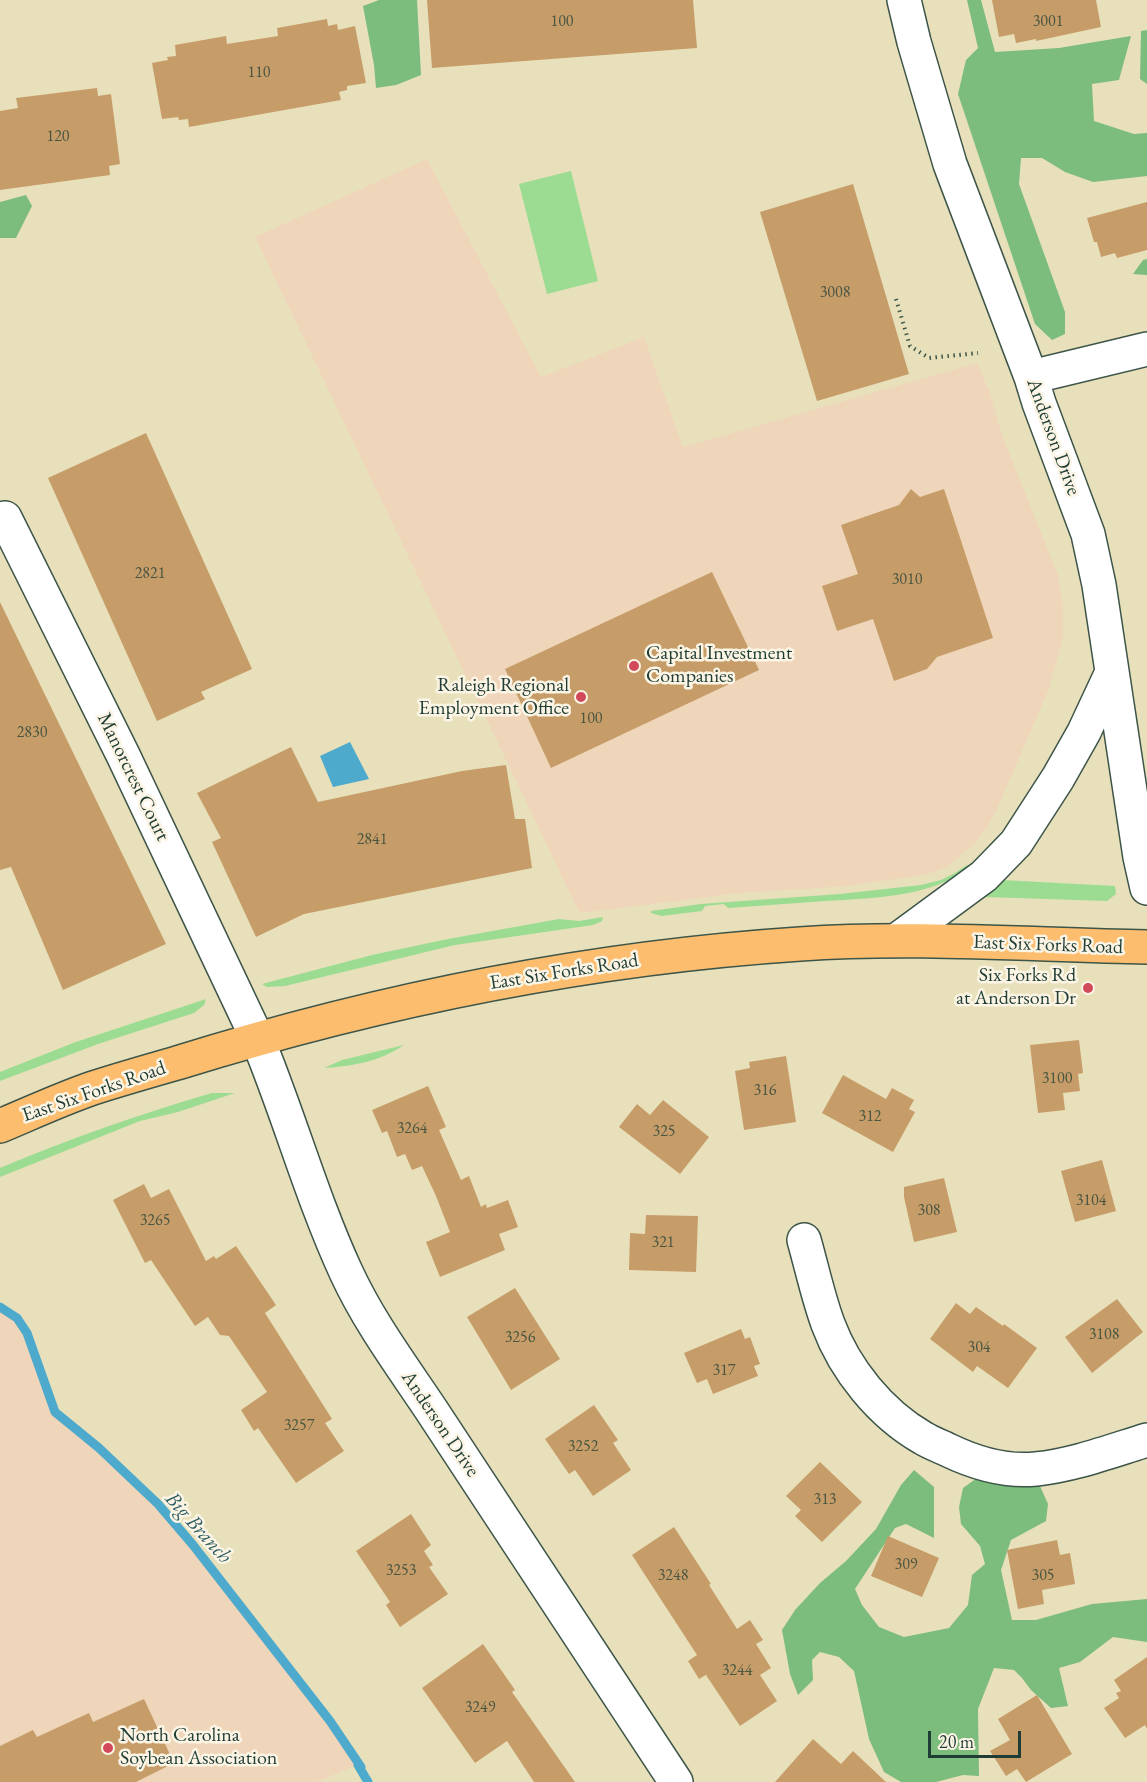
<!DOCTYPE html>
<html>
<head>
<meta charset="utf-8">
<style>
  body { margin:0 }
  #map { position:relative; width:1147px; height:1782px; overflow:hidden; background:#e8e0bb; font-family:"EB Garamond",serif }
  canvas { display:block }
  .scale { position:absolute; left:928px; top:1731px; width:93px; height:27px; box-sizing:border-box; border:3px solid #1f3d34; border-top:0; padding-left:8px; font-size:18px; line-height:21px; white-space:nowrap; color:#1f3d34; -webkit-text-stroke:4px #fcf5e5; paint-order:stroke }
</style>
</head>
<body>
<div id="map">
<canvas width="1147" height="1782"></canvas>
<div class="scale">20 m</div>
</div>
<script>
const context = document.querySelector('canvas').getContext('2d');
context.lineJoin = 'round';
function fill(path, color) {
  context.fillStyle = color;
  context.fill(path, 'evenodd');
}
function stroke(path, color, width, dash) {
  context.strokeStyle = color;
  context.lineWidth = width;
  context.lineCap = dash ? 'butt' : 'round';
  context.setLineDash(dash || []);
  context.stroke(path);
}
function label(font, color, halo, rows, align = 'center') {
  context.font = font + ' "EB Garamond",serif';
  context.lineWidth = 5;
  context.setLineDash([]);
  context.textBaseline = 'middle';
  context.strokeStyle = halo;
  context.fillStyle = color;
  for (const [text, x, y, turn = 0] of rows) {
    context.save();
    context.translate(x, y);
    context.rotate((+turn || 0) * Math.PI / 180);
    context.textAlign = isNaN(turn) ? turn : align;
    if (halo) context.strokeText(text, 0, 0);
    context.fillText(text, 0, 0);
    context.restore();
  }
}
fill(new Path2D(`
  M 427,159 L 541,377 L 644,337 L 683,447 L 977,363 L 990,393 L 1002,435 L 1058,575 L 1063,607 L 1063,639 L 1049,689 L 997,809 L 987,828 L 973,845 L 947,867 L 928,874 L 849,886 L 738,893 L 589,912 L 579,912 L 255,237 Z
  M 0,1307 L 17,1318 L 27,1333 L 55,1412 L 99,1448 L 158,1504 L 193,1545 L 330,1721 L 358,1765 L 316,1782 L 0,1782 Z`), '#efd6bb');
fill(new Path2D(`
  M 571,171 L 598,281 L 547,294 L 519,184 Z
  M 967,865 L 969,869 C 928,897 874,898 826,901 C 793,903 761,906 728,908 L 724,904 L 705,906 L 702,911 L 662,916 L 651,913 L 651,911 L 701,904 L 840,894 L 921,885 L 941,880 L 955,873 Z
  M 1002,880 L 1115,886 L 1116,894 L 1107,901 L 985,897 L 985,894 Z
  M 603,917 L 602,921 L 593,925 L 455,945 L 285,986 L 267,987 L 262,984 L 372,955 L 448,939 L 559,919 L 579,921 Z
  M 206,999 L 204,1005 L 194,1013 L 98,1044 L 0,1081 L 0,1072 L 73,1043 Z
  M 404,1045 C 379,1062 353,1066 324,1068 L 342,1060 Z
  M 212,1093 L 235,1093 L 178,1112 L 140,1121 L 0,1177 L 0,1168 C 69,1139 140,1114 212,1093 Z`), '#9bdc92');
fill(new Path2D(`
  M 379,0 L 417,0 L 421,75 L 396,85 L 376,88 L 374,65 L 363,6 Z
  M 967,0 L 981,0 L 995,52 L 1059,48 L 1131,36 L 1119,80 L 1092,84 L 1094,121 L 1134,134 L 1147,133 L 1147,176 L 1093,182 L 1065,172 L 1042,158 L 1021,158 L 1019,184 L 1065,312 L 1065,334 L 1052,340 L 1035,324 L 958,94 L 966,60 L 978,48 Z
  M 1147,30 L 1147,84 L 1140,79 L 1141,31 Z
  M 26,195 L 32,206 L 16,238 L 0,238 L 0,202 Z
  M 1147,259 L 1147,275 L 1133,274 L 1143,260 Z
  M 914,1470 L 934,1487 L 934,1538 L 906,1524 L 895,1528 L 855,1589 L 862,1605 L 879,1627 L 904,1637 L 949,1628 L 968,1605 L 972,1575 L 985,1564 L 980,1546 L 961,1524 L 959,1507 L 963,1488 L 977,1478 L 1040,1486 L 1048,1504 L 1046,1521 L 1011,1540 L 1001,1570 L 1012,1620 L 1036,1620 L 1092,1604 L 1147,1599 L 1147,1642 L 1113,1637 L 1080,1662 L 1059,1668 L 1068,1706 L 1051,1708 L 1031,1690 L 1022,1678 L 1014,1670 L 994,1668 L 978,1709 L 979,1776 L 963,1775 L 936,1782 L 901,1782 L 884,1772 L 869,1739 L 854,1671 L 839,1657 L 820,1652 L 812,1660 L 813,1680 L 798,1695 L 790,1674 L 782,1630 L 795,1610 L 820,1583 L 846,1561 L 876,1529 L 901,1485 Z`), '#7cbc7c');
fill(new Path2D(`
  M 350,742 L 369,779 L 333,787 L 320,756 Z`), '#4eaacc');
stroke(new Path2D(`
  M 0,1307 L 17,1318 L 27,1333 L 55,1412 L 99,1448 L 158,1504 L 193,1545 L 330,1721 L 361,1767 L 358,1765 L 368,1782`), '#4eaacc', 9);
fill(new Path2D(`
  M 427,0 L 693,0 L 697,48 L 432,68 Z
  M 992,0 L 1096,0 L 1101,27 L 1036,41 L 1036,39 L 1016,43 L 1014,34 L 999,37 Z
  M 327,19 L 328,26 L 337,24 L 338,30 L 355,26 L 366,83 L 347,86 L 347,90 L 339,92 L 341,100 L 189,127 L 188,119 L 179,120 L 178,117 L 162,119 L 152,63 L 168,60 L 167,57 L 176,56 L 175,45 L 226,36 L 227,44 L 278,36 L 277,28 Z
  M 97,88 L 98,96 L 111,94 L 120,164 L 109,166 L 110,175 L 0,190 L 0,111 L 18,108 L 16,98 Z
  M 853,184 L 909,374 L 817,401 L 760,212 Z
  M 1147,202 L 1147,250 L 1117,258 L 1115,253 L 1101,257 L 1097,242 L 1094,242 L 1087,218 Z
  M 146,433 L 252,669 L 201,692 L 205,699 L 157,721 L 48,478 Z
  M 911,489 L 920,497 L 944,489 L 993,638 L 937,657 L 927,669 L 894,681 L 873,619 L 837,631 L 822,586 L 858,574 L 841,525 L 899,505 Z
  M 712,572 L 759,670 L 551,768 L 505,669 Z
  M 0,602 L 166,944 L 63,990 L 11,867 L 0,870 Z
  M 291,747 L 318,802 L 462,771 L 506,765 L 515,819 L 525,819 L 532,868 L 304,914 L 256,937 L 212,842 L 221,838 L 197,793 Z
  M 1079,1040 L 1083,1073 L 1078,1074 L 1080,1091 L 1063,1093 L 1065,1110 L 1038,1113 L 1030,1045 Z
  M 786,1056 L 796,1122 L 744,1130 L 735,1071 L 750,1068 L 749,1062 Z
  M 843,1075 L 886,1099 L 892,1088 L 914,1100 L 909,1109 L 915,1112 L 893,1152 L 822,1113 Z
  M 428,1086 L 446,1127 L 439,1130 L 461,1180 L 469,1176 L 481,1207 L 486,1204 L 487,1208 L 508,1200 L 518,1227 L 499,1234 L 505,1250 L 440,1277 L 426,1242 L 450,1232 L 436,1196 L 422,1166 L 412,1170 L 405,1154 L 397,1157 L 387,1131 L 382,1133 L 372,1110 Z
  M 663,1100 L 709,1137 L 680,1174 L 619,1127 L 637,1104 L 650,1115 Z
  M 1102,1160 L 1116,1211 L 1075,1222 L 1061,1171 Z
  M 944,1178 L 957,1232 L 914,1242 L 904,1197 L 904,1187 Z
  M 144,1184 L 151,1198 L 169,1189 L 206,1261 L 214,1256 L 216,1259 L 236,1246 L 276,1305 L 265,1313 L 332,1419 L 325,1423 L 344,1451 L 296,1483 L 258,1428 L 254,1431 L 241,1410 L 267,1392 L 229,1336 L 220,1335 L 208,1317 L 195,1326 L 151,1260 L 145,1263 L 113,1200 Z
  M 646,1215 L 698,1216 L 696,1272 L 629,1270 L 630,1233 L 645,1234 Z
  M 515,1288 L 560,1359 L 511,1390 L 467,1317 Z
  M 1117,1299 L 1143,1332 L 1092,1373 L 1065,1337 Z
  M 956,1303 L 970,1314 L 976,1307 L 1003,1326 L 1004,1324 L 1037,1348 L 1008,1388 L 977,1366 L 973,1372 L 930,1339 Z
  M 741,1329 L 745,1339 L 750,1337 L 760,1364 L 754,1366 L 758,1376 L 713,1394 L 707,1379 L 697,1383 L 684,1353 Z
  M 594,1405 L 618,1440 L 613,1443 L 631,1470 L 593,1496 L 575,1470 L 569,1474 L 545,1439 Z
  M 820,1462 L 862,1502 L 822,1542 L 795,1516 L 801,1510 L 786,1496 Z
  M 411,1514 L 431,1545 L 424,1551 L 433,1565 L 429,1567 L 448,1594 L 400,1627 L 386,1605 L 390,1602 L 356,1551 Z
  M 674,1527 L 711,1584 L 709,1585 L 737,1629 L 750,1620 L 763,1640 L 756,1644 L 771,1668 L 760,1675 L 777,1701 L 740,1726 L 706,1675 L 709,1673 L 699,1679 L 688,1661 L 697,1655 L 632,1555 Z
  M 888,1536 L 939,1558 L 922,1597 L 871,1576 Z
  M 1057,1540 L 1060,1555 L 1070,1553 L 1075,1584 L 1042,1590 L 1044,1604 L 1018,1609 L 1007,1550 Z
  M 483,1644 L 515,1690 L 512,1692 L 575,1782 L 534,1782 L 507,1741 L 475,1763 L 422,1688 Z
  M 1147,1657 L 1147,1729 L 1145,1725 L 1125,1738 L 1104,1708 L 1119,1698 L 1116,1693 L 1121,1691 L 1114,1680 Z
  M 1037,1695 L 1072,1754 L 1026,1782 L 1017,1769 L 1006,1776 L 990,1751 L 1010,1740 L 998,1719 Z
  M 144,1699 L 174,1763 L 136,1782 L 0,1782 L 0,1746 L 33,1730 L 37,1737 L 89,1713 L 93,1722 Z
  M 813,1739 L 841,1764 L 853,1751 L 886,1782 L 775,1782 Z`), '#c69d68');
const minor = new Path2D(`
  M 904,0 L 914,42 L 950,164 L 1031,377 L 1039,403 L 1088,534 L 1099,585 L 1140,857 L 1147,888
  M 1031,377 L 1147,349
  M 5,518 L 123,755 L 257,1038 C 289,1115 311,1196 346,1272 C 369,1322 402,1366 432,1411 L 676,1782
  M 897,940 L 984,876 L 1016,843 L 1058,778 L 1084,732 L 1112,672
  M 804,1240 C 812,1268 818,1297 828,1324 C 845,1370 881,1414 923,1438 C 931,1443 940,1446 948,1450 C 975,1463 1006,1472 1036,1469 C 1074,1465 1111,1451 1147,1440`);
const major = new Path2D(`
  M 0,1126 C 31,1113 61,1099 93,1088 C 121,1079 149,1071 177,1063 C 380,1000 588,958 800,944 C 915,936 1032,945 1147,947`);
stroke(minor, '#3d5548', 36);
stroke(major, '#3d5548', 36);
stroke(new Path2D(`
  M 896,299 L 910,346 L 929,358 L 978,353`), '#3d5548', 4, [1.5, 4.5]);
stroke(minor, '#fff', 33);
stroke(major, '#fcbd6f', 33);
for (const [x, y, r, color] of [
  [634,666,6,"#d1495b"],
  [581,697,6,"#d1495b"],
  [1088,988,6,"#d1495b"],
  [108,1748,6,"#d1495b"]
]) {
  const dot = new Path2D();
  dot.arc(x, y, r, 0, 2 * Math.PI);
  context.fillStyle = color;
  context.fill(dot);
  stroke(dot, '#fcf5e5', 2);
}
label('16px', '#495541', null, [
  ["100",562,22],
  ["3001",1048,22],
  ["110",259,73],
  ["120",58,137],
  ["3008",835,293],
  ["2821",150,574],
  ["3010",907,580],
  ["100",591,719],
  ["2830",32,733],
  ["2841",372,840],
  ["3100",1057,1079],
  ["316",765,1091],
  ["312",870,1117],
  ["3264",412,1129],
  ["325",664,1132],
  ["3104",1091,1201],
  ["308",929,1211],
  ["3265",155,1221],
  ["321",663,1243],
  ["3108",1104,1335],
  ["3256",520,1338],
  ["304",979,1348],
  ["317",724,1371],
  ["3257",299,1426],
  ["3252",583,1447],
  ["313",825,1500],
  ["309",906,1565],
  ["3253",401,1571],
  ["3248",673,1576],
  ["305",1043,1576],
  ["3244",737,1671],
  ["3249",480,1708]
]);
label('20px', '#1f3d34', '#fcf5e5', [
  ["Anderson Drive",1053,437,70],
  ["Manorcrest Court",133,777,64],
  ["East Six Forks Road",1048,945,2],
  ["East Six Forks Road",564,972,-9],
  ["East Six Forks Road",94,1092,-19],
  ["Anderson Drive",440,1424,56]
]);
label('20px', '#1f3d34', '#fcf5e5', [
  ["Capital Investment",646,654],
  ["Companies",646,677],
  ["Raleigh Regional",569,686,"right"],
  ["Employment Office",569,709,"right"],
  ["Six Forks Rd",1076,976,"right"],
  ["at Anderson Dr",1076,999,"right"],
  ["North Carolina",120,1736],
  ["Soybean Association",120,1759]
], 'left');
label('italic 21px', '#2d5e62', '#fcf5e5', [
  ["Big Branch",198,1528,48]
]);
</script>
</body>
</html>
